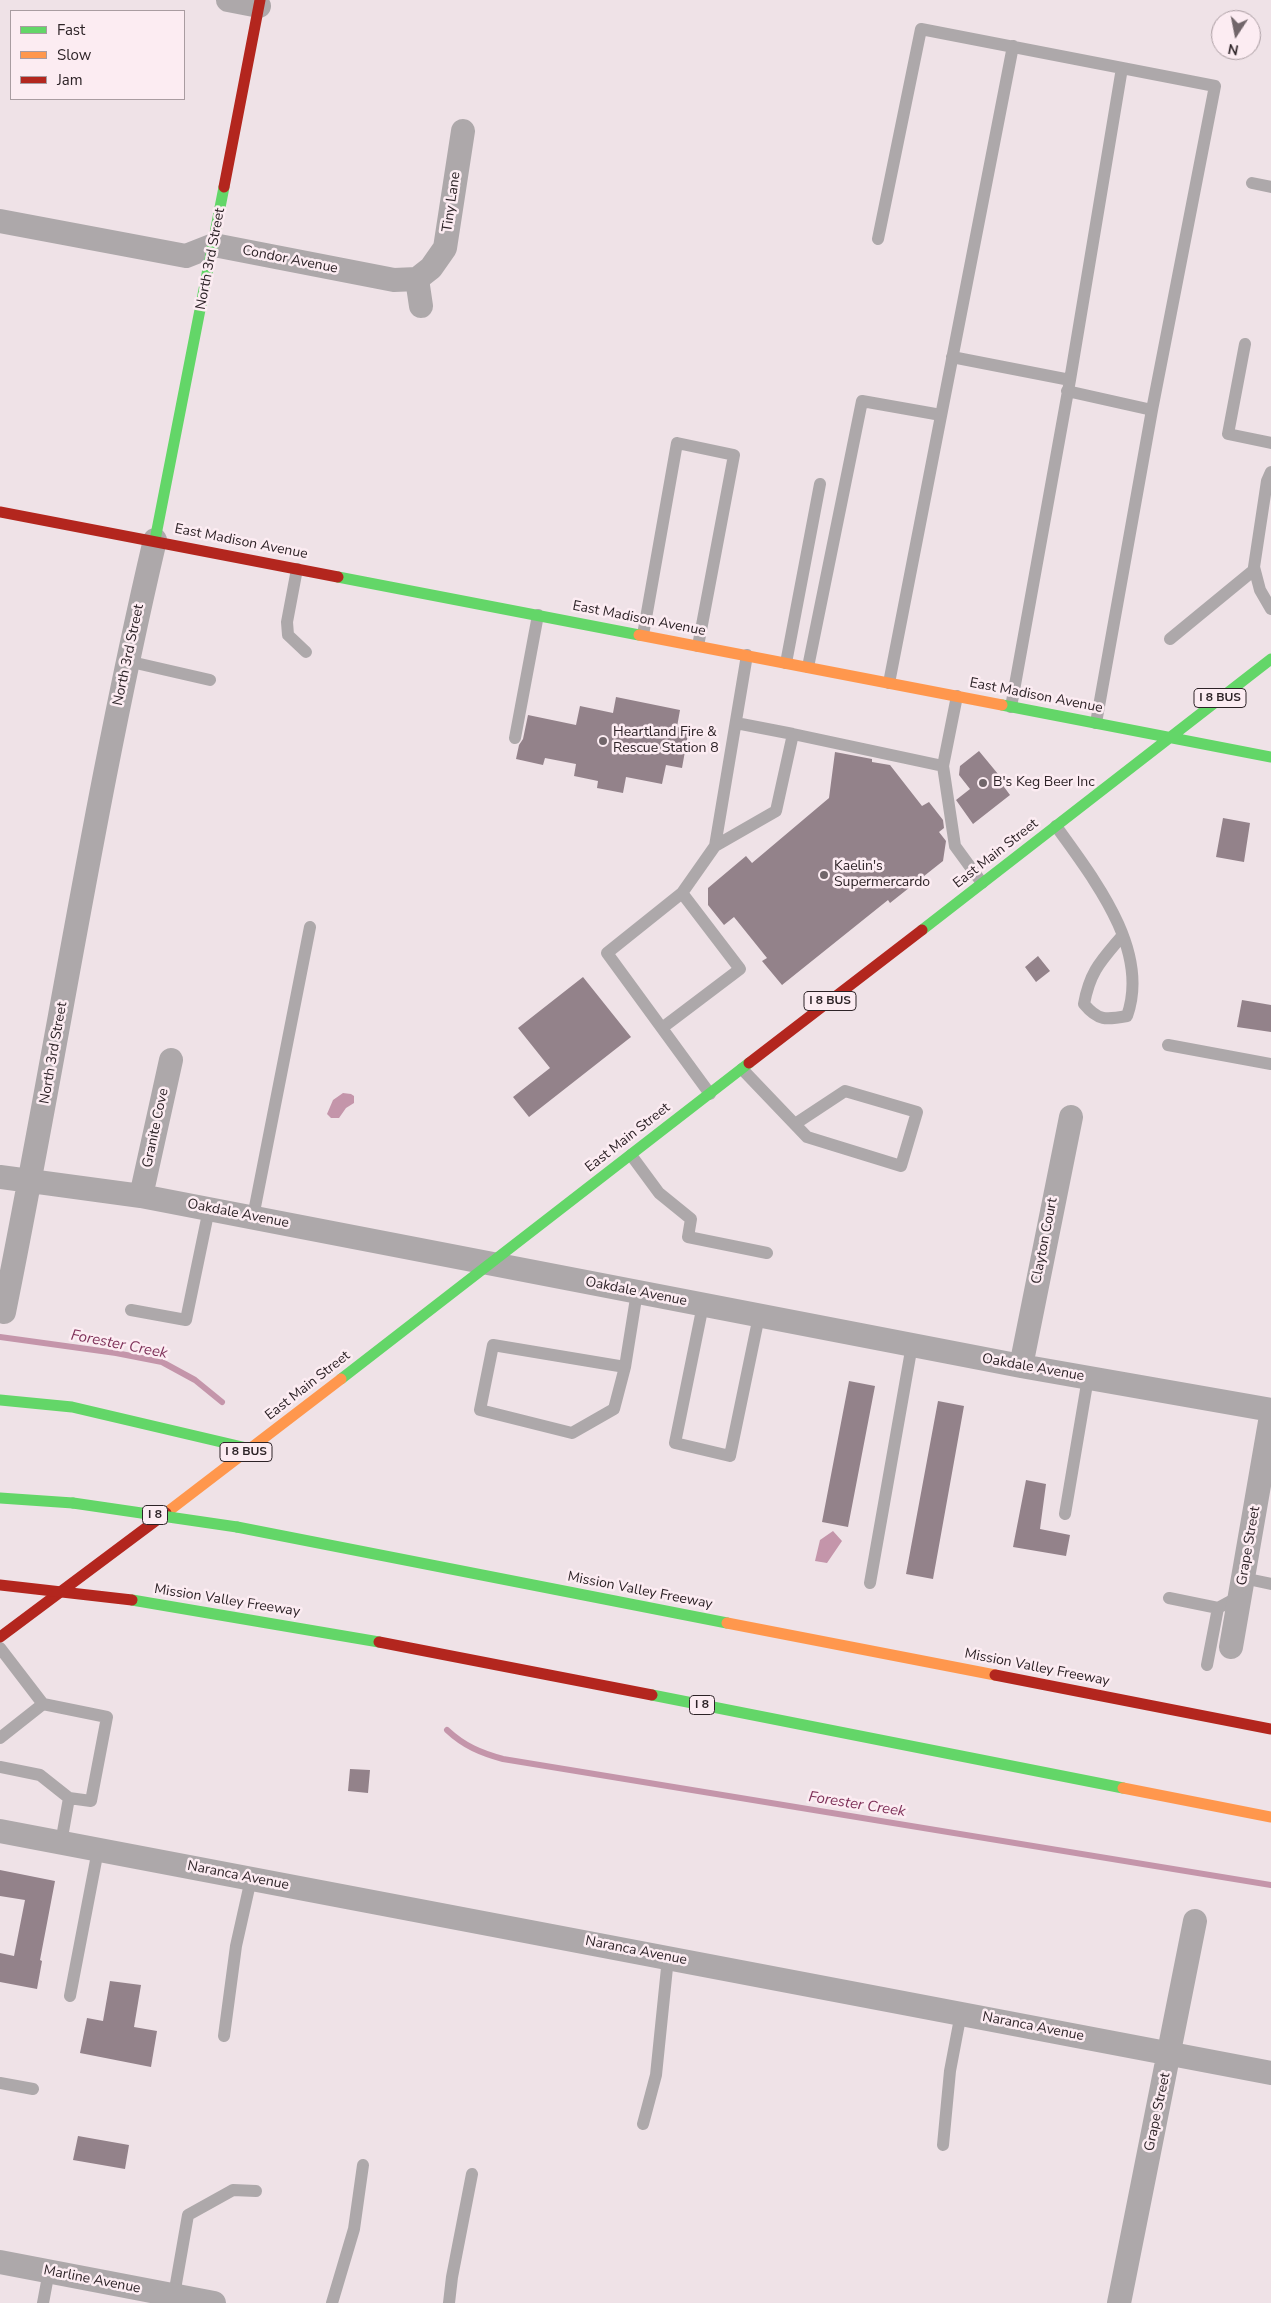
<!DOCTYPE html>
<html>
<head>
<meta charset="utf-8">
<style>
  body { margin:0 }
  #map { position:relative; width:1271px; height:2303px; overflow:hidden; background:#efe2e7; font-family:"Nunito Sans",sans-serif }
  canvas { display:block }
  .legend { position:absolute; left:10px; top:10px; width:175px; height:90px; box-sizing:border-box; background:#fcecf2; border:1px solid #a99ca1; margin:0; padding:6px 9px; list-style:none; font-size:15px; color:#2d2327 }
  .legend li { display:flex; align-items:center; gap:10px; height:25px }
  .legend b { width:25px; border:1px solid #a99ca1 }
  .north { position:absolute; left:1211px; top:10px; width:50px; height:50px; box-sizing:border-box; background:#fcecf2; border:1px solid #a99ca1; border-radius:50%; rotate:191deg; font-size:14px; font-weight:700; line-height:20px; text-align:center; color:#2d2327 }
  .north::after { content:''; display:block; margin:auto; width:18px; height:22px; background:#71666a; clip-path:polygon(50% 0,100% 100%,50% 72%,0 100%) }
</style>
</head>
<body>
<div id="map">
<canvas width="1271" height="2303"></canvas>
<ul class="legend">
<li><b style="height:6px;background:#63d668"></b>Fast</li>
<li><b style="height:6px;background:#ff974d"></b>Slow</li>
<li><b style="height:6px;background:#b3261e"></b>Jam</li>
</ul>
<div class="north">N</div>
</div>
<script>
const context = document.querySelector('canvas').getContext('2d');
context.lineJoin = 'round';
function fill(path, color) {
  context.fillStyle = color;
  context.fill(path, 'evenodd');
}
function stroke(path, color, width, dash) {
  context.strokeStyle = color;
  context.lineWidth = width;
  context.lineCap = dash ? 'butt' : 'round';
  context.setLineDash(dash || []);
  context.stroke(path);
}
function label(font, color, halo, rows, align = 'center') {
  context.font = font + ' "Nunito Sans",sans-serif';
  context.lineWidth = 5;
  context.setLineDash([]);
  context.textBaseline = 'middle';
  context.strokeStyle = halo;
  context.fillStyle = color;
  for (const [text, x, y, turn = 0] of rows) {
    context.save();
    context.translate(x, y);
    context.rotate((+turn || 0) * Math.PI / 180);
    context.textAlign = isNaN(turn) ? turn : align;
    if (halo) context.strokeText(text, 0, 0);
    context.fillText(text, 0, 0);
    context.restore();
  }
}
fill(new Path2D(`
  M 343,1093 L 351,1094 L 354,1096 L 354,1103 L 346,1108 L 339,1118 L 331,1118 L 327,1114 L 333,1100 Z
  M 833,1531 L 842,1541 L 827,1563 L 815,1561 L 820,1540 Z`), '#c495aa');
stroke(new Path2D(`
  M 0,1337 L 116,1353 L 162,1362 L 195,1380 L 222,1402
  M 447,1730 C 464,1746 481,1753 503,1759 L 1271,1885`), '#c495aa', 6);
fill(new Path2D(`
  M 616,697 L 680,710 L 677,727 L 689,729 L 682,768 L 666,765 L 662,784 L 626,777 L 623,793 L 597,788 L 598,781 L 574,776 L 576,764 L 545,758 L 543,765 L 516,759 L 519,745 L 523,739 L 528,715 L 576,725 L 580,706 L 613,713 Z
  M 979,751 L 998,774 L 996,776 L 1010,795 L 973,824 L 956,800 L 970,789 L 959,775 L 960,766 Z
  M 835,752 L 872,759 L 872,762 L 890,765 L 922,806 L 929,802 L 943,820 L 944,828 L 939,832 L 946,841 L 943,861 L 890,903 L 888,900 L 782,985 L 762,961 L 767,958 L 734,917 L 724,925 L 708,905 L 708,888 L 746,856 L 752,863 L 829,798 Z
  M 1223,818 L 1250,823 L 1244,862 L 1216,857 Z
  M 1038,956 L 1050,971 L 1036,982 L 1025,967 Z
  M 583,977 L 631,1037 L 529,1117 L 513,1097 L 550,1068 L 518,1028 Z
  M 1242,1000 L 1271,1005 L 1271,1032 L 1237,1027 Z
  M 849,1381 L 875,1386 L 848,1527 L 822,1522 Z
  M 938,1401 L 964,1406 L 933,1579 L 906,1574 Z
  M 1026,1480 L 1046,1484 L 1040,1529 L 1070,1535 L 1066,1556 L 1013,1547 Z
  M 350,1769 L 370,1770 L 368,1793 L 348,1791 Z
  M 0,1870 L 55,1881 L 40,1960 L 42,1961 L 37,1989 L 0,1982 L 0,1953 L 14,1956 L 25,1900 L 0,1896 Z
  M 110,1981 L 141,1985 L 134,2027 L 157,2031 L 151,2067 L 80,2053 L 87,2018 L 103,2021 Z
  M 78,2136 L 129,2145 L 125,2169 L 73,2160 Z`), '#93828a');
stroke(new Path2D(`
  M 1252,183 L 1271,187
  M 878,239 L 921,29 L 1215,86 L 1152,410 L 1096,723
  M 1245,344 L 1228,434 L 1271,443
  M 952,357 L 1070,380
  M 1067,391 L 1152,410
  M 1271,472 L 1267,481 L 1254,567 L 1260,590 L 1271,609
  M 297,569 L 287,622 L 288,635 L 306,652
  M 643,635 L 677,443 L 734,455 L 698,646
  M 1170,639 L 1254,570
  M 127,661 L 210,680
  M 786,663 L 820,484
  M 808,667 L 862,401 L 941,415
  M 889,683 L 1013,46
  M 1011,707 L 1070,380 L 1122,68
  M 793,734 L 943,766 L 955,846 L 982,883
  M 515,738 L 538,615
  M 943,766 L 957,696
  M 1056,826 C 1092,877 1151,949 1127,1016 C 1106,1020 1098,1021 1084,1004 C 1090,971 1101,961 1122,936
  M 715,846 L 776,811 L 793,734 L 736,723
  M 662,1028 L 740,969 L 682,893
  M 1168,1045 L 1271,1064
  M 742,1069 L 807,1137 L 901,1166 L 917,1112 L 845,1091 L 795,1124
  M 710,1094 L 607,953 L 682,893 L 715,846 L 747,655
  M 631,1155 L 659,1193 L 691,1219 L 688,1237 L 767,1253
  M 253,1217 L 310,927
  M 703,1305 L 675,1443 L 730,1456 L 759,1316
  M 131,1310 L 186,1320 L 209,1209
  M 625,1367 L 493,1345 L 480,1410 L 572,1433 L 614,1409 L 625,1367 L 637,1292
  M 1065,1514 L 1088,1378
  M 1243,1578 L 1271,1584
  M 870,1583 L 912,1345
  M 1169,1598 L 1218,1608 L 1240,1596
  M 0,1648 L 43,1704 L 107,1717 L 91,1801 L 69,1798 L 61,1843
  M 1207,1665 L 1218,1608
  M 0,1738 L 43,1704
  M 0,1767 L 40,1775 L 69,1798
  M 70,1996 L 98,1850
  M 224,2036 L 236,1946 L 251,1879
  M 0,2083 L 33,2089
  M 643,2124 L 656,2075 L 668,1958
  M 943,2145 L 950,2071 L 961,2013
  M 174,2295 L 188,2215 L 233,2190 L 256,2191
  M 43,2303 L 49,2271
  M 332,2303 L 354,2229 L 363,2165
  M 449,2303 L 452,2277 L 472,2174`), '#ada8aa', 12);
stroke(new Path2D(`
  M 228,0 L 259,6
  M 0,221 L 186,256 L 214,245 L 394,280 L 417,279 L 431,268 L 445,248 L 463,131
  M 417,279 L 421,306
  M 0,1177 L 141,1196 L 1021,1366 L 1271,1410
  M 141,1196 L 171,1060
  M 4,1312 C 56,1055 95,795 155,540
  M 1021,1366 L 1071,1117
  M 1231,1647 L 1271,1416
  M 0,1831 L 1271,2073
  M 0,2262 L 214,2303
  M 1119,2303 L 1195,1921`), '#ada8aa', 24);
stroke(new Path2D(`
  M 155,540 L 224,187
  M 338,577 L 639,635
  M 1002,705 L 1271,757
  M 922,930 L 1271,659
  M 341,1379 L 749,1063
  M 0,1400 L 72,1407 L 251,1449
  M 0,1498 L 73,1503
  M 237,1527 L 727,1623
  M 132,1600 L 379,1642
  M 652,1695 L 1123,1788`), '#63d668', 11);
stroke(new Path2D(`
  M 639,635 L 1002,705
  M 166,1513 L 341,1379
  M 727,1623 L 995,1675
  M 1123,1788 L 1271,1817`), '#ff974d', 11);
stroke(new Path2D(`
  M 224,187 L 260,0
  M 0,512 L 338,577
  M 749,1063 L 922,930
  M 0,1637 L 166,1513
  M 379,1642 L 652,1695
  M 995,1675 L 1271,1729`), '#b3261e', 11);
stroke(new Path2D(`
  M 73,1503 L 237,1527`), '#63d668', 11);
stroke(new Path2D(`
  M 0,1585 L 132,1600`), '#b3261e', 11);
for (const [x, y, r, color] of [
  [603,741,5,"#71666a"],
  [983,783,5,"#71666a"],
  [824,875,5,"#71666a"]
]) {
  const dot = new Path2D();
  dot.arc(x, y, r, 0, 2 * Math.PI);
  context.fillStyle = color;
  context.fill(dot);
  stroke(dot, '#fcecf2', 2);
}
for (const [x, y, w] of [
  [1220,698,52],
  [830,1001,52],
  [246,1452,52],
  [155,1515,25],
  [702,1705,25]
]) {
  const box = new Path2D();
  box.roundRect(x - w / 2, y - 9.5, w, 19, 4);
  context.fillStyle = '#fcecf2';
  context.fill(box);
  stroke(box, '#2d2327', 1);
}
label('bold 12px', '#2d2327', null, [
  ["I 8 BUS",1220,698],
  ["I 8 BUS",830,1001],
  ["I 8 BUS",246,1452],
  ["I 8",155,1515],
  ["I 8",702,1705]
]);
label('14px', '#2d2327', '#fcecf2', [
  ["Tiny Lane",452,202,-82],
  ["North 3rd Street",211,259,-79],
  ["Condor Avenue",290,260,11],
  ["East Madison Avenue",241,542,11],
  ["East Madison Avenue",639,619,11],
  ["North 3rd Street",129,655,-78],
  ["East Madison Avenue",1036,696,11],
  ["East Main Street",996,854,-38],
  ["North 3rd Street",54,1053,-80],
  ["Granite Cove",156,1128,-78],
  ["East Main Street",628,1138,-38],
  ["Oakdale Avenue",238,1214,11],
  ["Clayton Court",1045,1241,-79],
  ["Oakdale Avenue",636,1292,11],
  ["Oakdale Avenue",1033,1368,10],
  ["East Main Street",308,1386,-38],
  ["Grape Street",1249,1546,-80],
  ["Mission Valley Freeway",640,1591,11],
  ["Mission Valley Freeway",227,1601,9],
  ["Mission Valley Freeway",1037,1668,11],
  ["Naranca Avenue",238,1876,11],
  ["Naranca Avenue",636,1951,11],
  ["Naranca Avenue",1033,2027,11],
  ["Grape Street",1158,2112,-78],
  ["Marline Avenue",92,2280,11]
]);
label('14px', '#2d2327', '#fcecf2', [
  ["Heartland Fire &",613,733],
  ["Rescue Station 8",613,749],
  ["B's Keg Beer Inc",993,783],
  ["Kaelin's",834,867],
  ["Supermercardo",834,883]
], 'left');
label('italic 15px', '#7e3159', '#fcecf2', [
  ["Forester Creek",119,1345,11],
  ["Forester Creek",857,1805,9]
]);
</script>
</body>
</html>
